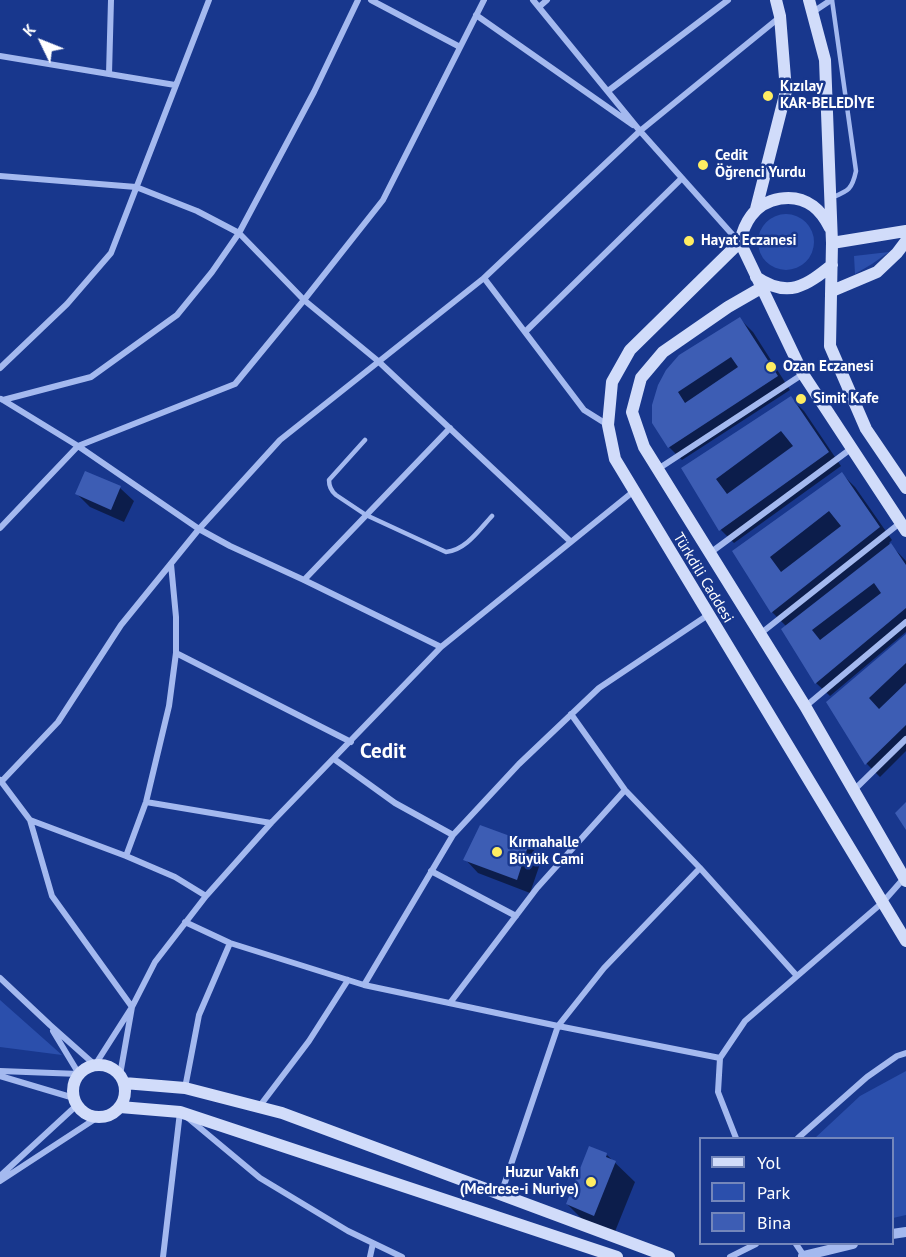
<!DOCTYPE html>
<html>
<head>
<meta charset="utf-8">
<style>
  body { margin:0 }
  #map { position:relative; width:906px; height:1257px; overflow:hidden; background:#18378d; font-family:"PT Sans",sans-serif }
  canvas { display:block }
  .legend { position:absolute; left:699px; top:1137px; width:195px; height:108px; box-sizing:border-box; background:#18378d; border:2px solid #7487bb; margin:0; padding:8px 10px; list-style:none; font-size:18px; color:#fff }
  .legend li { display:flex; align-items:center; gap:12px; height:30px }
  .legend b { width:30px; border:2px solid #7487bb }
  .north { position:absolute; left:12px; top:12px; width:60px; height:60px; -webkit-text-stroke:4px #18378d; paint-order:stroke; rotate:313deg; font-size:16px; font-weight:700; line-height:24px; text-align:center; color:#fff }
  .north::after { content:''; display:block; margin:auto; width:21px; height:27px; background:#fff; clip-path:polygon(50% 0,100% 100%,50% 72%,0 100%) }
</style>
</head>
<body>
<div id="map">
<canvas width="906" height="1257"></canvas>
<ul class="legend">
<li><b style="height:8px;background:#d1dcfa"></b>Yol</li>
<li><b style="height:16px;background:#2b4fac"></b>Park</li>
<li><b style="height:16px;background:#3d5db4"></b>Bina</li>
</ul>
<div class="north">K</div>
</div>
<script>
const context = document.querySelector('canvas').getContext('2d');
context.lineJoin = 'round';
function fill(path, color) {
  context.fillStyle = color;
  context.fill(path, 'evenodd');
}
function stroke(path, color, width, dash) {
  context.strokeStyle = color;
  context.lineWidth = width;
  context.lineCap = dash ? 'butt' : 'round';
  context.setLineDash(dash || []);
  context.stroke(path);
}
function label(font, color, halo, rows, align = 'center') {
  context.font = font + ' "PT Sans",sans-serif';
  context.lineWidth = 5;
  context.setLineDash([]);
  context.textBaseline = 'middle';
  context.strokeStyle = halo;
  context.fillStyle = color;
  for (const [text, x, y, turn = 0] of rows) {
    context.save();
    context.translate(x, y);
    context.rotate((+turn || 0) * Math.PI / 180);
    context.textAlign = isNaN(turn) ? turn : align;
    if (halo) context.strokeText(text, 0, 0);
    context.fillText(text, 0, 0);
    context.restore();
  }
}
fill(new Path2D(`
  M758 242a28 28 0 1 1 56 0a28 28 0 1 1-56 0Z
  M 889,252 L 872,264 L 855,274 L 854,256 Z
  M 0,1000 L 62,1055 L 0,1047 Z
  M 906,1071 L 906,1215 L 893,1218 L 892,1138 L 815,1138 L 860,1096 Z`), '#2b4fac');
fill(new Path2D(`
  M 740,319 L 753,332 L 790,390 L 682,460 L 669,447 L 667,371 Z
  M 791,398 L 804,411 L 841,466 L 734,543 L 721,530 L 683,469 Z
  M 842,474 L 855,487 L 892,540 L 889,543 L 906,561 L 906,632 L 830,696 L 816,683 L 783,630 L 787,627 L 772,612 L 734,551 Z
  M 120,488 L 134,501 L 124,522 L 90,507 L 77,494 Z
  M 906,636 L 906,751 L 880,777 L 867,764 L 828,702 Z
  M 528,845 L 542,858 L 530,893 L 478,873 L 465,859 Z
  M 607,1155 L 635,1182 L 614,1234 L 587,1224 L 567,1204 Z`), '#0007');
fill(new Path2D(`
  M 740,317 L 778,376 L 668,448 L 652,423 L 652,405 L 658,385 L 666,370 L 679,355 ZM 731,357 L 738,367 L 685,403 L 678,392 Z
  M 791,396 L 829,452 L 719,531 L 681,468 ZM 781,431 L 793,446 L 727,494 L 716,479 Z
  M 85,471 L 121,486 L 111,510 L 75,494 Z
  M 842,472 L 880,527 L 771,613 L 732,551 ZM 829,511 L 841,526 L 781,572 L 770,557 Z
  M 891,543 L 906,565 L 906,608 L 815,684 L 781,629 ZM 874,583 L 881,593 L 820,640 L 812,630 Z
  M 906,634 L 906,663 L 869,698 L 879,709 L 906,683 L 906,725 L 865,765 L 826,702 Z
  M 906,802 L 906,830 L 895,813 Z
  M 480,825 L 529,843 L 517,880 L 463,860 Z
  M 589,1146 L 607,1153 L 606,1157 L 616,1161 L 594,1216 L 566,1204 Z`), '#3d5db4');
stroke(new Path2D(`
  M 831,198 C 848,191 852,190 856,171 L 832,0
  M 365,440 L 329,480 C 329,487 331,491 336,495 L 366,515 L 446,552 C 466,550 479,530 492,516`), '#a4b9ef', 4.5);
stroke(new Path2D(`
  M 371,0 L 460,47
  M 533,0 L 640,131 L 739,242
  M 539,7 L 547,0
  M 813,12 L 831,0
  M 476,15 L 633,125
  M 0,56 L 109,74 L 111,0
  M 109,74 L 175,85
  M 608,91 L 728,0
  M 0,176 L 136,187 L 197,211 L 239,233 L 304,300 L 378,361 L 571,542
  M 484,278 L 584,410 L 608,425
  M 525,332 L 682,178
  M 0,368 L 67,304 L 111,253 L 209,0
  M 1,399 L 3,400 L 78,446 L 199,529 L 230,546 L 304,580 L 441,647
  M 3,400 L 91,377 L 177,315 L 212,272 L 239,233 L 314,92 L 358,0
  M 658,469 L 803,374
  M 0,528 L 78,446 L 235,384 L 304,300 L 383,200 L 484,0
  M 710,553 L 852,448
  M 304,580 L 450,428
  M 760,634 L 900,523
  M 176,653 L 351,742
  M 806,706 L 906,622
  M 571,714 L 625,790 L 700,868 L 797,976
  M 334,759 L 395,803 L 453,835
  M 0,780 L 30,820 L 126,856 L 175,877 L 206,896
  M 2,781 L 58,722 L 121,625 L 199,529 L 280,440 L 484,278 L 640,131 L 780,17
  M 854,790 L 906,739
  M 146,802 L 271,823
  M 30,820 L 52,896 L 132,1007 L 120,1075
  M 126,856 L 146,802 L 169,706 L 176,653 L 176,617 L 171,564
  M 431,871 L 516,916
  M 185,922 L 230,943 L 364,985 L 558,1026 L 720,1058
  M 0,978 L 50,1025 L 95,1065 L 132,1007 L 155,962 L 206,896 L 271,823 L 441,647 L 634,491
  M 364,985 L 453,835 L 519,764 L 599,688 L 708,615
  M 450,1003 L 537,888 L 625,790
  M 53,1031 L 79,1074
  M 0,1071 L 79,1074
  M 0,1076 L 74,1098
  M 185,1088 L 199,1015 L 230,943
  M 259,1107 L 309,1041 L 348,980
  M 188,1118 L 260,1178 L 348,1231 L 402,1257
  M 736,1138 L 718,1092 L 720,1058 L 745,1021 L 883,902 L 905,877
  M 798,1138 L 867,1077 L 897,1056 L 906,1053
  M 0,1176 L 77,1105
  M 0,1181 L 98,1117
  M 501,1194 L 558,1026 L 604,968 L 700,868
  M 796,1244 L 804,1256
  M 163,1257 L 180,1112
  M 370,1257 L 373,1243
  M 730,1257 L 756,1244`), '#a4b9ef', 6);
stroke(new Path2D(`
  M 892,1234 L 906,1232
  M 803,1256 L 853,1244`), '#a4b9ef', 10);
stroke(new Path2D(`
  M 809,0 L 825,60 L 832,243 L 830,346 L 866,429 L 906,488
  M 756,209 L 786,91 L 780,16 L 776,0
  M 830,228 C 826,220 821,212 813,206 C 794,192 765,197 751,216 C 745,224 742,233 740,242 L 803,374 L 906,531
  M 740,242 L 630,350 L 612,382 L 608,425 L 615,459 L 906,941
  M 832,243 L 906,231
  M 756,277 C 788,299 806,286 832,265
  M 761,288 L 728,307 L 663,352 L 641,378 L 632,412 L 644,447 L 805,706 L 906,881
  M 832,291 L 877,272 L 897,253 L 906,241
  M73 1091a26 26 0 1 1 52 0a26 26 0 1 1-52 0Z
  M 124,1083 L 185,1088 L 282,1113 L 669,1257
  M 120,1107 L 180,1112 L 617,1257`), '#d1dcfa', 12);
for (const [x, y, r, color] of [
  [768,96,6,"#ffed62"],
  [703,165,6,"#ffed62"],
  [689,241,6,"#ffed62"],
  [771,367,6,"#ffed62"],
  [801,399,6,"#ffed62"],
  [497,852,6,"#ffed62"],
  [591,1182,6,"#ffed62"]
]) {
  const dot = new Path2D();
  dot.arc(x, y, r, 0, 2 * Math.PI);
  context.fillStyle = color;
  context.fill(dot);
  stroke(dot, '#18378d', 2);
}
label('bold 15px', '#fff', '#18378d', [
  ["Kızılay",780,87],
  ["KAR-BELEDİYE",780,104],
  ["Cedit",715,156],
  ["Öğrenci Yurdu",715,173],
  ["Hayat Eczanesi",701,241],
  ["Ozan Eczanesi",783,367],
  ["Simit Kafe",813,399],
  ["Kırmahalle",509,843],
  ["Büyük Cami",509,860],
  ["Huzur Vakfı",579,1173,"right"],
  ["(Medrese-i Nuriye)",579,1190,"right"]
], 'left');
label('15px', '#fff', '#18378d', [
  ["Türkdili Caddesi",703,578,59]
]);
label('bold 21px', '#fff', '#18378d', [
  ["Cedit",383,752]
]);
</script>
</body>
</html>
